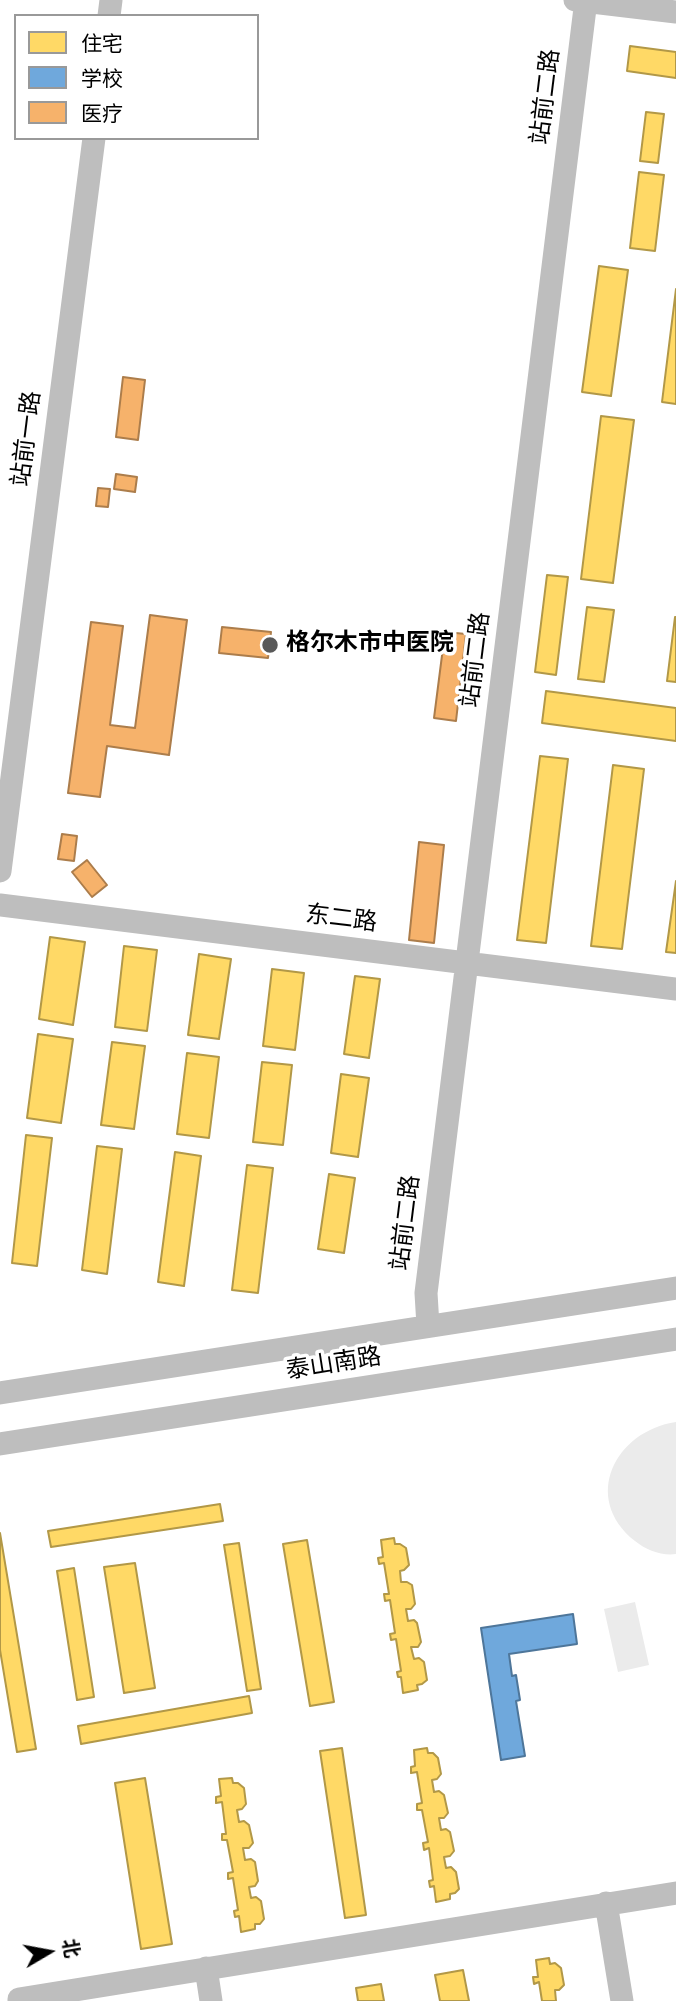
<!DOCTYPE html>
<html>
<head>
<meta charset="utf-8">
<style>
  body { margin:0 }
  #map { position:relative; width:676px; height:2001px; overflow:hidden; background:#fff; font-family:Overpass,"Noto Sans SC",sans-serif }
  canvas { display:block }
  .legend { position:absolute; left:14px; top:14px; width:245px; height:126px; box-sizing:border-box; background:#fff; border:2px solid #999; margin:0; padding:9px 12px; list-style:none; font-size:21px; color:#000 }
  .legend li { display:flex; align-items:center; gap:14px; height:35px }
  .legend b { width:35px; border:2px solid #999 }
  .north { position:absolute; left:14px; top:1917px; width:70px; height:70px; -webkit-text-stroke:5px #fff; paint-order:stroke; rotate:80deg; font-size:19px; font-weight:700; line-height:28px; text-align:center; color:#000 }
  .north::after { content:''; display:block; margin:auto; width:24px; height:32px; background:#000; clip-path:polygon(50% 0,100% 100%,50% 72%,0 100%) }
</style>
</head>
<body>
<div id="map">
<canvas width="676" height="2001"></canvas>
<ul class="legend">
<li><b style="height:19px;background:#ffd966"></b>住宅</li>
<li><b style="height:19px;background:#6fa8dc"></b>学校</li>
<li><b style="height:19px;background:#f6b26b"></b>医疗</li>
</ul>
<div class="north">北</div>
</div>
<script>
const context = document.querySelector('canvas').getContext('2d');
context.lineJoin = 'round';
function fill(path, color) {
  context.fillStyle = color;
  context.fill(path, 'evenodd');
}
function stroke(path, color, width, dash) {
  context.strokeStyle = color;
  context.lineWidth = width;
  context.lineCap = dash ? 'butt' : 'round';
  context.setLineDash(dash || []);
  context.stroke(path);
}
function label(font, color, halo, rows, align = 'center') {
  context.font = font + ' Overpass,"Noto Sans SC",sans-serif';
  context.lineWidth = 7;
  context.setLineDash([]);
  context.textBaseline = 'middle';
  context.strokeStyle = halo;
  context.fillStyle = color;
  for (const [text, x, y, turn = 0] of rows) {
    context.save();
    context.translate(x, y);
    context.rotate((+turn || 0) * Math.PI / 180);
    context.textAlign = isNaN(turn) ? turn : align;
    if (halo) context.strokeText(text, 0, 0);
    context.fillText(text, 0, 0);
    context.restore();
  }
}
fill(new Path2D(`
  M 676,1422 L 676,1554 C 662,1556 646,1550 635,1541 C 581,1498 615,1431 676,1422 Z
  M 635,1602 L 649,1665 L 618,1672 L 604,1609 Z`), '#ebebeb');
const homes = new Path2D(`
  M 630,46 L 676,52 L 676,78 L 627,71 Z
  M 646,112 L 664,114 L 658,163 L 640,161 Z
  M 639,172 L 664,175 L 655,251 L 630,248 Z
  M 599,266 L 628,270 L 611,396 L 582,392 Z
  M 676,289 L 676,404 L 662,402 Z
  M 601,416 L 634,420 L 613,583 L 581,579 Z
  M 547,575 L 568,577 L 556,675 L 535,672 Z
  M 587,607 L 614,610 L 604,682 L 578,679 Z
  M 675,617 L 676,617 L 676,682 L 667,681 Z
  M 546,691 L 676,708 L 676,741 L 542,723 Z
  M 540,756 L 568,759 L 546,943 L 517,940 Z
  M 613,765 L 644,769 L 622,949 L 591,946 Z
  M 676,881 L 676,953 L 666,952 Z
  M 50,937 L 85,942 L 73,1025 L 39,1019 Z
  M 124,946 L 157,950 L 147,1031 L 115,1027 Z
  M 199,954 L 231,959 L 219,1039 L 188,1035 Z
  M 272,969 L 304,973 L 295,1050 L 263,1046 Z
  M 355,976 L 380,979 L 369,1058 L 344,1054 Z
  M 38,1034 L 73,1039 L 61,1123 L 27,1118 Z
  M 112,1042 L 145,1046 L 134,1129 L 101,1125 Z
  M 187,1053 L 219,1057 L 209,1138 L 177,1134 Z
  M 262,1062 L 292,1065 L 283,1145 L 253,1142 Z
  M 341,1074 L 369,1078 L 358,1157 L 331,1153 Z
  M 26,1135 L 52,1138 L 37,1266 L 12,1263 Z
  M 97,1146 L 122,1149 L 107,1274 L 82,1270 Z
  M 175,1152 L 201,1156 L 184,1286 L 158,1282 Z
  M 247,1165 L 273,1168 L 258,1293 L 232,1290 Z
  M 329,1174 L 355,1178 L 344,1253 L 318,1249 Z
  M 220,1504 L 223,1521 L 51,1547 L 48,1531 Z
  M 0,1533 L 36,1749 L 17,1752 L 0,1650 Z
  M 394,1538 L 395,1544 L 400,1544 L 406,1548 L 409,1565 L 404,1570 L 400,1571 L 401,1582 L 407,1582 L 412,1585 L 415,1604 L 411,1609 L 406,1609 L 408,1621 L 414,1620 L 417,1623 L 421,1642 L 418,1647 L 411,1647 L 414,1659 L 419,1658 L 424,1662 L 427,1680 L 422,1684 L 417,1685 L 418,1690 L 403,1693 L 401,1677 L 398,1677 L 397,1672 L 401,1671 L 396,1639 L 391,1640 L 390,1634 L 395,1633 L 390,1600 L 385,1601 L 384,1594 L 389,1594 L 384,1563 L 379,1564 L 378,1558 L 383,1557 L 381,1540 Z
  M 307,1540 L 334,1702 L 310,1706 L 283,1544 Z
  M 239,1543 L 261,1689 L 247,1691 L 224,1545 Z
  M 135,1563 L 155,1688 L 124,1693 L 104,1567 Z
  M 74,1568 L 94,1697 L 77,1700 L 57,1571 Z
  M 249,1696 L 252,1713 L 81,1744 L 78,1726 Z
  M 342,1748 L 366,1915 L 345,1918 L 320,1751 Z
  M 427,1748 L 428,1753 L 433,1753 L 438,1758 L 441,1774 L 437,1779 L 432,1780 L 434,1792 L 439,1791 L 444,1795 L 448,1813 L 444,1818 L 439,1818 L 441,1830 L 446,1829 L 450,1832 L 454,1851 L 450,1856 L 444,1857 L 446,1868 L 451,1867 L 456,1872 L 459,1889 L 455,1893 L 450,1894 L 450,1899 L 436,1902 L 434,1886 L 430,1887 L 429,1881 L 433,1880 L 429,1848 L 424,1850 L 423,1843 L 428,1842 L 422,1810 L 417,1810 L 417,1804 L 422,1803 L 417,1772 L 411,1773 L 411,1767 L 415,1766 L 414,1750 Z
  M 145,1778 L 172,1944 L 141,1949 L 115,1783 Z
  M 232,1778 L 233,1783 L 238,1783 L 244,1788 L 246,1804 L 242,1809 L 237,1810 L 239,1822 L 244,1821 L 249,1825 L 253,1843 L 249,1848 L 243,1848 L 245,1860 L 251,1859 L 255,1862 L 258,1881 L 255,1886 L 249,1887 L 251,1898 L 256,1897 L 261,1901 L 264,1919 L 260,1924 L 255,1924 L 255,1929 L 241,1932 L 239,1916 L 235,1917 L 234,1911 L 238,1910 L 233,1878 L 228,1879 L 228,1873 L 233,1872 L 227,1840 L 222,1840 L 222,1834 L 226,1834 L 222,1802 L 216,1803 L 216,1797 L 221,1796 L 219,1779 Z
  M 549,1958 L 550,1964 L 555,1963 L 561,1968 L 564,1985 L 559,1990 L 555,1990 L 556,2001 L 542,2001 L 539,1982 L 534,1984 L 533,1977 L 538,1977 L 536,1960 Z
  M 463,1970 L 469,2001 L 440,2001 L 435,1975 Z
  M 381,1984 L 384,2001 L 358,2001 L 356,1988 Z`);
fill(homes, '#ffd966');
stroke(homes, '#b29847', 2);
const schools = new Path2D(`
  M 573,1614 L 577,1644 L 509,1654 L 512,1676 L 516,1675 L 520,1700 L 516,1701 L 525,1756 L 501,1760 L 481,1628 Z`);
fill(schools, '#6fa8dc');
stroke(schools, '#4e769a', 2);
const health = new Path2D(`
  M 123,377 L 145,380 L 138,440 L 116,437 Z
  M 116,474 L 137,477 L 135,492 L 114,489 Z
  M 98,488 L 110,489 L 108,507 L 96,506 Z
  M 150,615 L 187,620 L 169,755 L 107,746 L 100,797 L 68,793 L 91,622 L 123,626 L 110,725 L 135,728 Z
  M 222,627 L 271,632 L 268,658 L 219,653 Z
  M 445,632 L 466,634 L 456,721 L 434,718 Z
  M 62,834 L 77,836 L 74,861 L 58,859 Z
  M 419,842 L 444,845 L 434,943 L 409,940 Z
  M 87,860 L 107,885 L 92,897 L 72,872 Z`);
fill(health, '#f6b26b');
stroke(health, '#ac7d4b', 2);
stroke(new Path2D(`
  M 575,0 L 676,12
  M 109,16 L 111,0
  M 0,871 L 94,138
  M 0,905 L 676,989
  M 428,1326 L 426,1293 L 586,0
  M 0,1393 L 676,1288
  M 0,1444 L 676,1339
  M 606,1903 L 622,2001
  M 206,1968 L 211,2001
  M 19,2001 L 19,1999 L 676,1893`), '#bebebe', 23);
for (const [x, y, r, color] of [
  [270,645,9,"#595959"]
]) {
  const dot = new Path2D();
  dot.arc(x, y, r, 0, 2 * Math.PI);
  context.fillStyle = color;
  context.fill(dot);
  stroke(dot, '#fff', 2.5);
}
label('24px', '#000', '#fff', [
  ["站前二路",548,97,-83],
  ["站前一路",29,439,-83],
  ["站前二路",478,660,-83],
  ["东二路",341,921,7],
  ["站前二路",408,1223,-83],
  ["泰山南路",334,1366,-9]
]);
label('bold 24px', '#000', '#fff', [
  ["格尔木市中医院",286,645]
], 'left');
</script>
</body>
</html>
